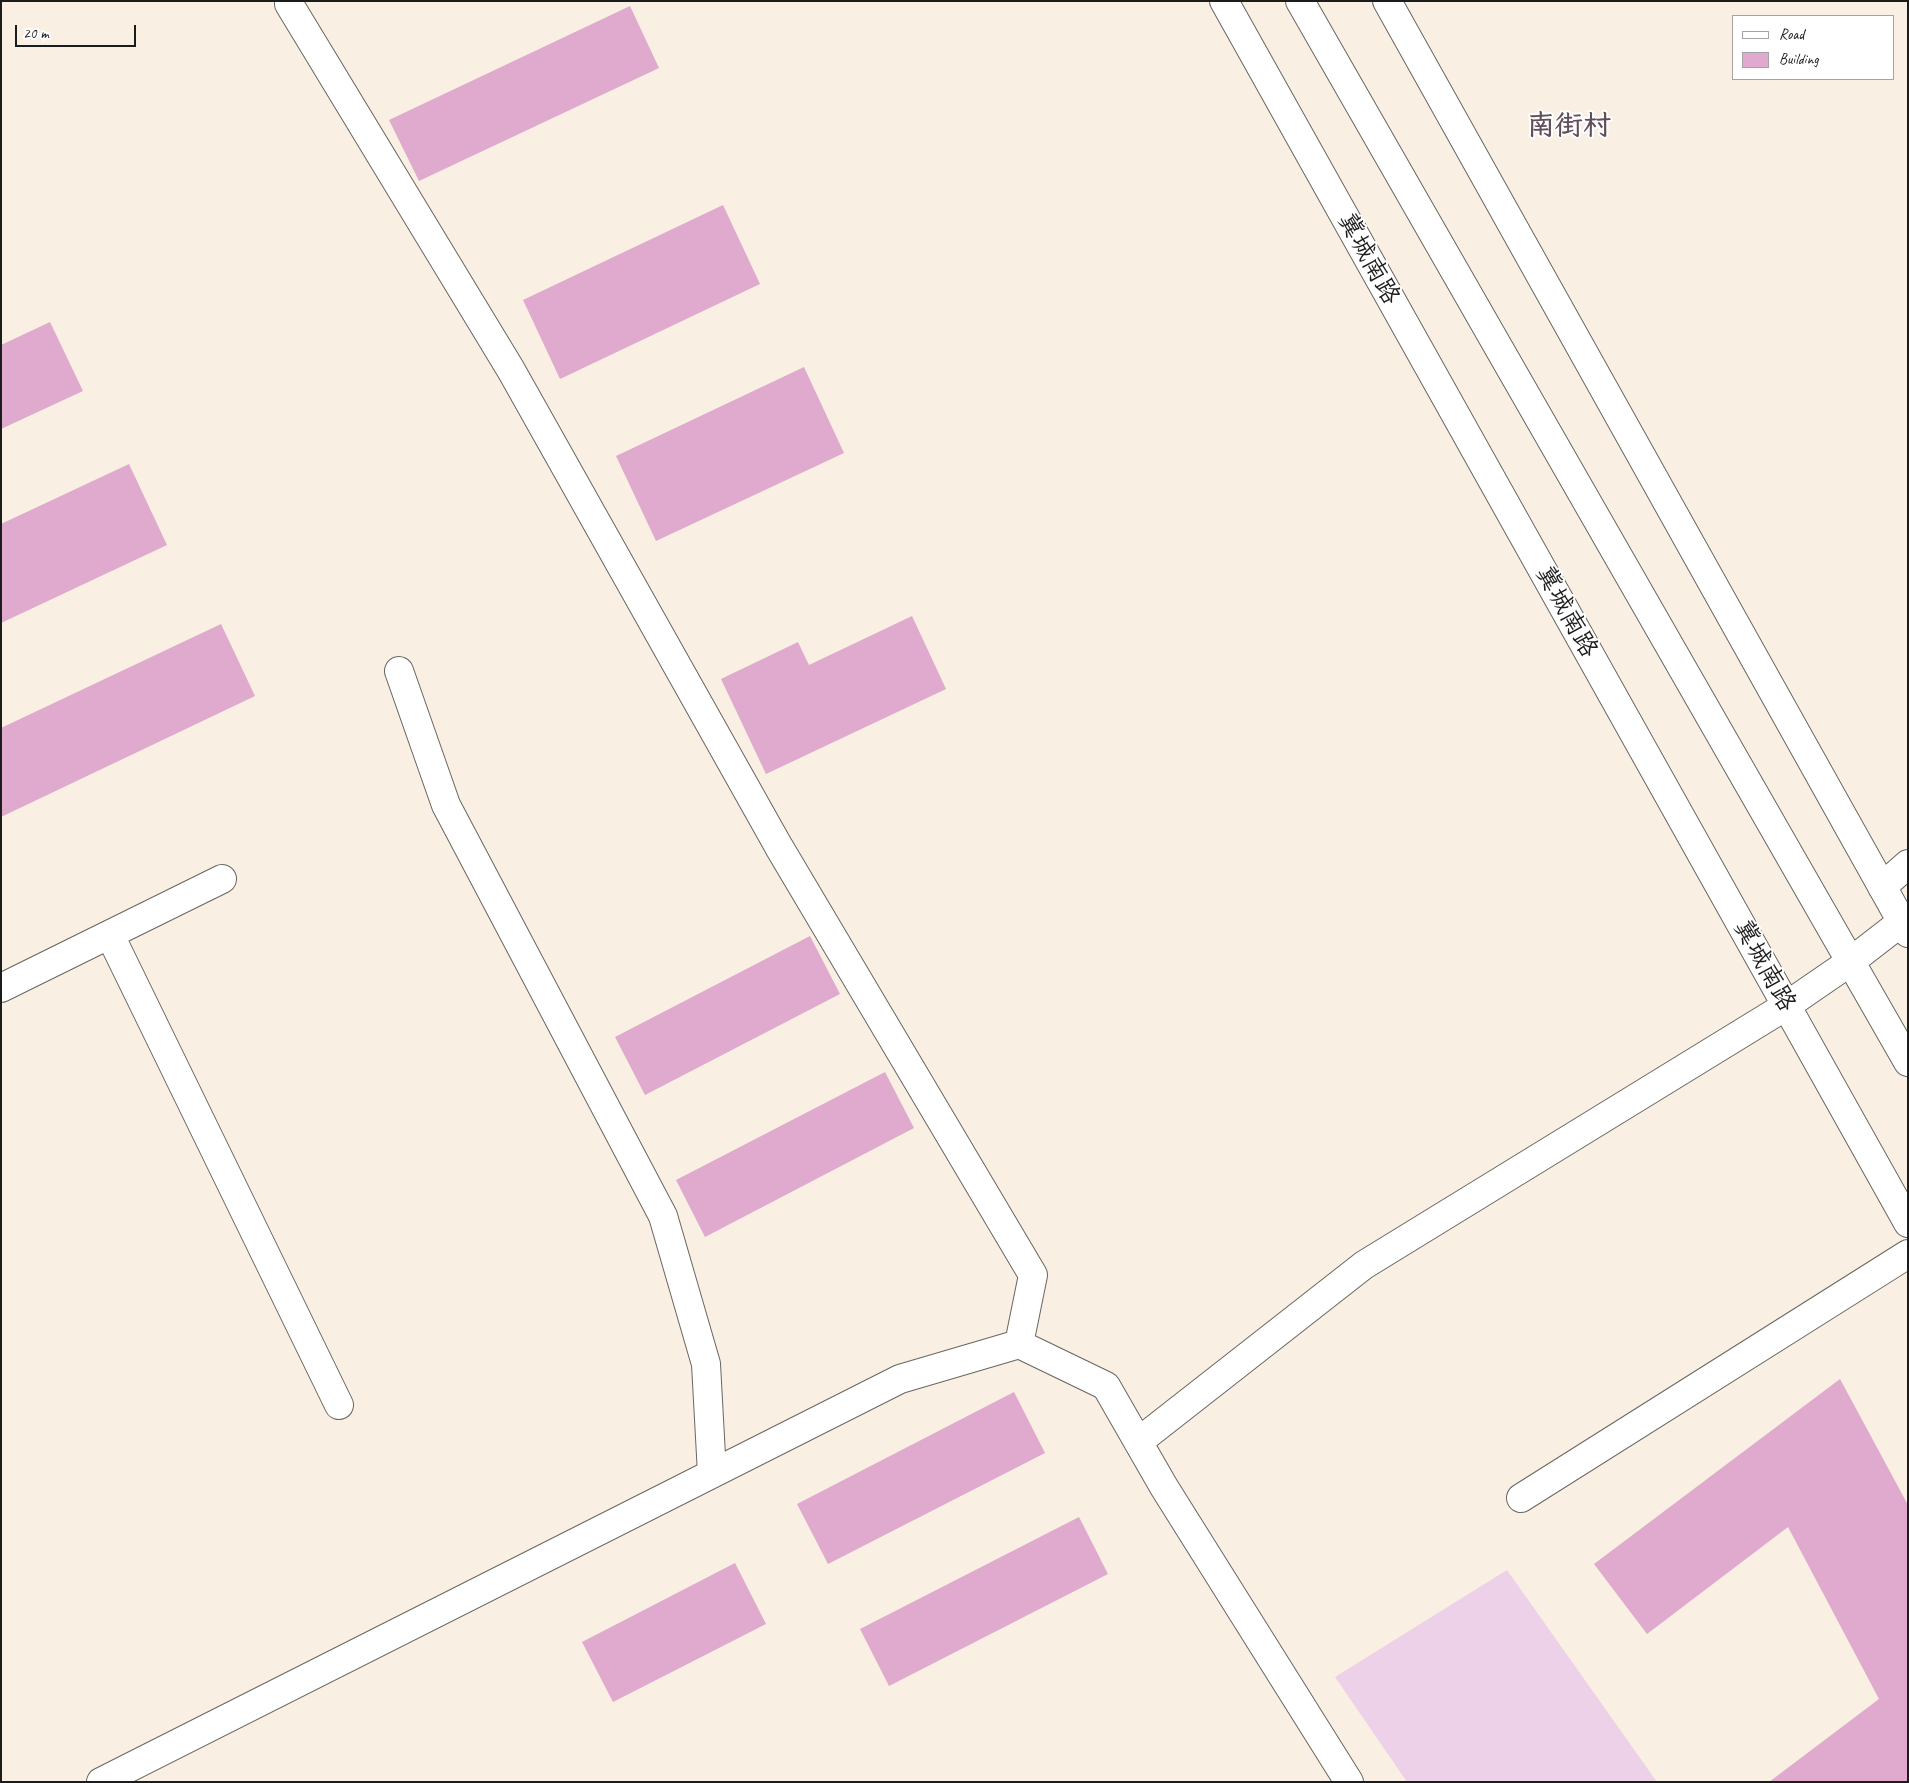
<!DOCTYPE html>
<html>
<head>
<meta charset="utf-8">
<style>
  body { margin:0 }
  #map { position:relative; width:1909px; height:1783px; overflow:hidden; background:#f9efe2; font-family:Caveat,sans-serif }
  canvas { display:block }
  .frame { position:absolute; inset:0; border:2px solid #1c1c1c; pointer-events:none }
  .legend { position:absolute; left:1732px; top:15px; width:162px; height:65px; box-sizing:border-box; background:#fff; border:1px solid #a4a4a4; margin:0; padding:6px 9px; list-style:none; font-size:15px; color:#1c1c1c }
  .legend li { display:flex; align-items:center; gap:10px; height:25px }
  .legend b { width:25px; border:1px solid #a4a4a4 }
  .scale { position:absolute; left:15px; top:25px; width:121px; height:22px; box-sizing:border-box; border:2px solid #1c1c1c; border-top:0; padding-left:6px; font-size:15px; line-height:18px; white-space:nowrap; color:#1c1c1c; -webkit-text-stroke:4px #fff; paint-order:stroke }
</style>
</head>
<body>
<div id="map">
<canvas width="1909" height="1783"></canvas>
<div class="frame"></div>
<ul class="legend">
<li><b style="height:6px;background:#fff"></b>Road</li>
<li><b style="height:14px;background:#dfaace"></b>Building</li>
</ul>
<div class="scale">20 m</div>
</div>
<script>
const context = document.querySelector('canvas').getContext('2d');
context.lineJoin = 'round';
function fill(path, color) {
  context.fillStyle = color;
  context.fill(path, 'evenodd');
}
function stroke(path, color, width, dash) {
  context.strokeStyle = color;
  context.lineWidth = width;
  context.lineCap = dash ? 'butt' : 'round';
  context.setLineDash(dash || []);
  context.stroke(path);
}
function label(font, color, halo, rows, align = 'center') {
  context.font = font + ' Caveat,"LXGW WenKai TC",sans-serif';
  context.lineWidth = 4;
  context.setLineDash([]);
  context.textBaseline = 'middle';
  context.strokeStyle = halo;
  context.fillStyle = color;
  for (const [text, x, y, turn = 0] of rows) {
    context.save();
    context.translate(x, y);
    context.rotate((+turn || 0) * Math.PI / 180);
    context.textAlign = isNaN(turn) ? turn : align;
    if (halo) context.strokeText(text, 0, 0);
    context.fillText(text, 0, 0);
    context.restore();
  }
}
fill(new Path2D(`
  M 1507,1570 L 1657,1782 L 1407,1782 L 1335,1677 Z`), '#edd1e9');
fill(new Path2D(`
  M 630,6 L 659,68 L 419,181 L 389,120 Z
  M 723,205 L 760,284 L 560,379 L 523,300 Z
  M 50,322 L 83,391 L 1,429 L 1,345 Z
  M 804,367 L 844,453 L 656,541 L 616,456 Z
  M 129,464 L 167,545 L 1,623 L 1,524 Z
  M 912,616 L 946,689 L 766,774 L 721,679 L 798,642 L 809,665 Z
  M 221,624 L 255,696 L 1,817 L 1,728 Z
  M 810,936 L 840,994 L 645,1095 L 615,1037 Z
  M 885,1072 L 914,1128 L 705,1237 L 676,1180 Z
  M 1840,1379 L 1908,1505 L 1908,1782 L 1769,1782 L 1879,1699 L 1788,1527 L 1647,1634 L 1594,1564 Z
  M 1014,1392 L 1045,1453 L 828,1564 L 797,1504 Z
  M 1079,1517 L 1108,1574 L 889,1686 L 860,1629 Z
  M 735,1563 L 766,1624 L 613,1702 L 582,1642 Z`), '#dfaace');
const minor = new Path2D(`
  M 1224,1 L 1908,1223
  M 1387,1 L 1908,933
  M 289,4 L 511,370 L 779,847 L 1033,1275 L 1019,1344
  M 399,671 L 446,805 L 663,1216 L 706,1364 L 712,1474
  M 1882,887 L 1908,864
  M 110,935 L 339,1405
  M 1,988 L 222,879
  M 1138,1442 L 1364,1265 L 1786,1006 L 1850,962 L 1908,917
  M 1521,1498 L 1908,1254
  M 101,1782 L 900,1379 L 1019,1344 L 1106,1386 L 1164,1487 L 1349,1782`);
const major = new Path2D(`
  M 1300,1 L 1908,1062`);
stroke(minor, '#696661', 30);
stroke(major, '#696661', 30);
stroke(minor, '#fff', 28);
stroke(major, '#fff', 28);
label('25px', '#1c1c1c', '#fff', [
  ["冀城南路",1368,259,61],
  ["冀城南路",1566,612,61],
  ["冀城南路",1764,966,61]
]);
label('bold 28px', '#604e5a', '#fff', [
  ["南街村",1569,127]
]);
</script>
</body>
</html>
